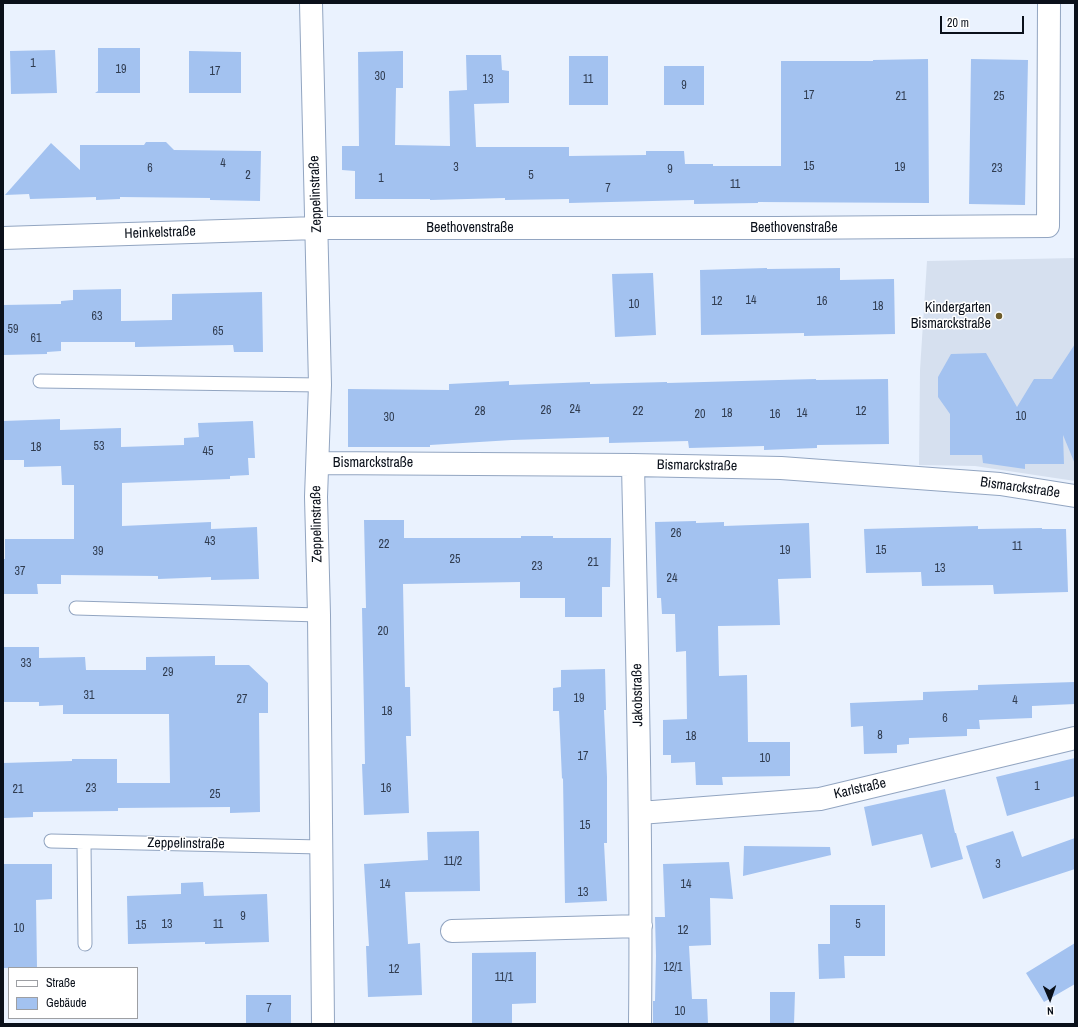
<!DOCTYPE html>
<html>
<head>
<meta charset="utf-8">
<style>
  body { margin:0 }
  #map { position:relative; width:1078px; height:1027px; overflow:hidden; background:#eaf2fe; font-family:"Archivo Narrow",sans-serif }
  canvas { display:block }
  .frame { position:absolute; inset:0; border:4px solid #0a101a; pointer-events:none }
  .legend { position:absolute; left:8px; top:967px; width:130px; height:52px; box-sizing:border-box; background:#fff; border:1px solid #9d9fa3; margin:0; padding:5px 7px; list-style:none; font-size:12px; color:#0a101a }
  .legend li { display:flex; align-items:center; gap:8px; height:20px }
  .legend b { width:20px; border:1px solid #9d9fa3 }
  .north { position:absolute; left:1030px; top:979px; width:40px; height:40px; -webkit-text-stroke:3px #fff; paint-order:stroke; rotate:178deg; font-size:11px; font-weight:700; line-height:16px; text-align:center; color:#0a101a }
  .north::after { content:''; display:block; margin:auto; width:14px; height:18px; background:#0a101a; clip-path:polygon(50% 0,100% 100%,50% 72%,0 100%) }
  .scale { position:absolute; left:940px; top:16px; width:84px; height:18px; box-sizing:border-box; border:2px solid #0a101a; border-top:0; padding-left:5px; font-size:12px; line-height:14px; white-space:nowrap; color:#0a101a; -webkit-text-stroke:3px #fff; paint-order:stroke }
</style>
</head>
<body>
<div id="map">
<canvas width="1078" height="1027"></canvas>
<div class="frame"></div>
<ul class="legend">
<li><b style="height:5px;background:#fff"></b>Straße</li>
<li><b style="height:11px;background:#a3c2f0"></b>Gebäude</li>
</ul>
<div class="north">N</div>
<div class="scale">20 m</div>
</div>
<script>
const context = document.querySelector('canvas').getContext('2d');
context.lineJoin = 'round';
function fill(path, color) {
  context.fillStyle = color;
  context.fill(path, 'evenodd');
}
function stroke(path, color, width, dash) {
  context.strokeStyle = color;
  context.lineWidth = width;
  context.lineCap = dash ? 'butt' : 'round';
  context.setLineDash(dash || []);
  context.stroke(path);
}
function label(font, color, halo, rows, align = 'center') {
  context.font = font + ' "Archivo Narrow",sans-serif';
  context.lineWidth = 3;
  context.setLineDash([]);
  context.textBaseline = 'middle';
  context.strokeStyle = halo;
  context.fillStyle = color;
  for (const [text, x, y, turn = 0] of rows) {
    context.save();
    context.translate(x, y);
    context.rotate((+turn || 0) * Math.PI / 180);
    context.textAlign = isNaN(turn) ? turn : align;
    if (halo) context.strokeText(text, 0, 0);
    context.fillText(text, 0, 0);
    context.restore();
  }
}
fill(new Path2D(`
  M 1075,258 L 1075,481 L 975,466 L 919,465 L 920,370 L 927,261 Z`), '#d6e0ef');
fill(new Path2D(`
  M 98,48 L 140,48 L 140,93 L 95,93 L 98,91 Z
  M 55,50 L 57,93 L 11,94 L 10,51 Z
  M 189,51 L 241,52 L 241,93 L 189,93 Z
  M 403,51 L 403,88 L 396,88 L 395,145 L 450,146 L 449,91 L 467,90 L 466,55 L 501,55 L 502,70 L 509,71 L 509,103 L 474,104 L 476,147 L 569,147 L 569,156 L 646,155 L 646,151 L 684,151 L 685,164 L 713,164 L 713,166 L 781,166 L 781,61 L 873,61 L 873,60 L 928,59 L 929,203 L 758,202 L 758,203 L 694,204 L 694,200 L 569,203 L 569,199 L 505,200 L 505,198 L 430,200 L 430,199 L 355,199 L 355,171 L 342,170 L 342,146 L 359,146 L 358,52 Z
  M 569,56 L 608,56 L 608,105 L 569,105 Z
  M 971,59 L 1028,60 L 1025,205 L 969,204 Z
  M 664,66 L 704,66 L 704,105 L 664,105 Z
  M 146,142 L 166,142 L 174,150 L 261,151 L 260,201 L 210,200 L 210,198 L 120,197 L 120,199 L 96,200 L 96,197 L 30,199 L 29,194 L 5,195 L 51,143 L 80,170 L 80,145 L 144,145 Z
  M 767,268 L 767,269 L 840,268 L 840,280 L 894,279 L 895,334 L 804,336 L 804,333 L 701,335 L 700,270 Z
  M 653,273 L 656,335 L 615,337 L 612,274 Z
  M 121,289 L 121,321 L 172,320 L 172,294 L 262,292 L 263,352 L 234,352 L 233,345 L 135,347 L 135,342 L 61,342 L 61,351 L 47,352 L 47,354 L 3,355 L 3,305 L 61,304 L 61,301 L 73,300 L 73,290 Z
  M 1075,344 L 1075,464 L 1063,435 L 1064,464 L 1025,464 L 1025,469 L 983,463 L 982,455 L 950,455 L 950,414 L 938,397 L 938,377 L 951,354 L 986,353 L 1017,407 L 1034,379 L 1052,379 Z
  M 816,379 L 816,380 L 888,379 L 889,444 L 817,445 L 817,448 L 764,450 L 764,446 L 689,448 L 688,441 L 609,443 L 609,437 L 512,440 L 430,445 L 430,447 L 348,447 L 348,389 L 449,390 L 449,384 L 509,381 L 509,385 L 590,382 L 590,384 L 667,382 L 667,383 Z
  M 60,419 L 60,430 L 121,428 L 121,447 L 184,445 L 184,438 L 199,437 L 198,423 L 253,421 L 255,458 L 248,458 L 249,475 L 230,476 L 230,479 L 122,483 L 122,526 L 211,522 L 211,529 L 257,527 L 259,579 L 211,580 L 211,577 L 158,579 L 158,576 L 61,575 L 61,584 L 37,584 L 38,594 L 3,594 L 3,559 L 5,559 L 5,539 L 74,539 L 74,485 L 62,485 L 61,466 L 24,467 L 24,460 L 3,460 L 3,421 Z
  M 364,520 L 404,520 L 404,538 L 521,538 L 521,536 L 553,536 L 553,538 L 611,538 L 610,587 L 602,587 L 602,617 L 565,617 L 565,598 L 520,598 L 520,582 L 403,584 L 405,687 L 410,687 L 411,736 L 406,736 L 409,813 L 364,815 L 362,764 L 365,764 L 362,608 L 366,608 Z
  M 696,521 L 696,523 L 724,522 L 724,526 L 809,523 L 811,578 L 778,579 L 780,625 L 718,626 L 719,676 L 747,675 L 748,742 L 790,742 L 790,776 L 722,777 L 723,785 L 696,785 L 695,762 L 671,763 L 671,755 L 663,755 L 663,720 L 687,719 L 686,651 L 676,652 L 675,614 L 662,614 L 661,598 L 657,598 L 655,522 Z
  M 978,526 L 978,529 L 1042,528 L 1042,529 L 1066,529 L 1068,592 L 994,594 L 993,585 L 922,586 L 921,572 L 866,573 L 864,529 Z
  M 3,647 L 39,647 L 39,658 L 85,657 L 86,670 L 146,670 L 146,657 L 215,656 L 215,665 L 249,665 L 268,683 L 268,713 L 259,713 L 260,812 L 230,813 L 230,807 L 118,808 L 118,811 L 33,812 L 33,817 L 3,818 L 3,763 L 72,761 L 72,759 L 117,759 L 117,783 L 170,783 L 169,714 L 63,714 L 63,705 L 39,706 L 39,702 L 3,702 Z
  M 605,669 L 606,710 L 604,710 L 607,777 L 607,843 L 604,843 L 607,901 L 565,903 L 563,778 L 562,779 L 559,711 L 553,711 L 553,688 L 561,687 L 561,670 Z
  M 1075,682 L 1075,704 L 1032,706 L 1032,718 L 979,720 L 980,729 L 967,729 L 967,736 L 909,738 L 909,744 L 897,745 L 897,753 L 864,754 L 863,726 L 851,727 L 850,703 L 923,700 L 923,692 L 978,690 L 978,685 Z
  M 1075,758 L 1075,796 L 1007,816 L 996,777 Z
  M 945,789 L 955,833 L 956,833 L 963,859 L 931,868 L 922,834 L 872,846 L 864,807 Z
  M 479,831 L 480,891 L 405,892 L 408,944 L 420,943 L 422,995 L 368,997 L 366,946 L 369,946 L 364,864 L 428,860 L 427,832 Z
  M 1013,831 L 1022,857 L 1075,838 L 1075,869 L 983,899 L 966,846 Z
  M 744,846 L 830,847 L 831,855 L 743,876 Z
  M 729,862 L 733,899 L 710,898 L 711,945 L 689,946 L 692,999 L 707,999 L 708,1024 L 653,1024 L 653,1001 L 655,1001 L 656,956 L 655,917 L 665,917 L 663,864 Z
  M 4,864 L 52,864 L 52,899 L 36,900 L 37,968 L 3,968 L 3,869 L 4,869 Z
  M 203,882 L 204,896 L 267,894 L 269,942 L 205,944 L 205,942 L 128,944 L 127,896 L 181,894 L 181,883 Z
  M 830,905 L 885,905 L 885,956 L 844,956 L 845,978 L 819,979 L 818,944 L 830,944 Z
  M 1075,943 L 1075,984 L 1044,1002 L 1026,973 Z
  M 536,952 L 536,1003 L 512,1004 L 512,1024 L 472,1024 L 472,953 Z
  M 770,992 L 795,992 L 794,1024 L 770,1024 Z
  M 246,995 L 291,995 L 291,1024 L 246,1024 Z`), '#a3c2f0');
const service = new Path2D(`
  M 40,381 L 320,385
  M 76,608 L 319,615
  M 51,841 L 321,847
  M 84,842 L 85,944`);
const minor = new Path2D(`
  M 311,3 L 320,385 L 316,497 L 319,615 L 323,1024
  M 3,238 L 317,228 L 778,228 L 1048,226 L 1049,3
  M 318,463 L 633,465 L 781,468 L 1000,484 L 1075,496
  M 633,465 C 637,651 642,838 640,1024
  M 640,813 L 820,799 L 1075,738
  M 452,931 L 641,926`);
stroke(service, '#92a5c1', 15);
stroke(minor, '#92a5c1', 24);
stroke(service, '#fff', 13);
stroke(minor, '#fff', 22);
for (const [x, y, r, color] of [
  [999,316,4,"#6d5c2a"]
]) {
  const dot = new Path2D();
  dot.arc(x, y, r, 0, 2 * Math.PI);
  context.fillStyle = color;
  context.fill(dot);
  stroke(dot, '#fff', 1.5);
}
label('12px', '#303c50', null, [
  ["1",33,64],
  ["19",121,70],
  ["17",215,72],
  ["30",380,77],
  ["13",488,80],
  ["11",588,80],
  ["9",684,86],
  ["17",809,96],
  ["21",901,97],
  ["25",999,97],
  ["4",223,164],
  ["15",809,167],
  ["3",456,168],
  ["19",900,168],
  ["6",150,169],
  ["23",997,169],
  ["9",670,170],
  ["2",248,176],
  ["5",531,176],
  ["1",381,179],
  ["11",735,185],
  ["7",608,189],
  ["14",751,301],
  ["12",717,302],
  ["16",822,302],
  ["10",634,305],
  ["18",878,307],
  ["63",97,317],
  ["59",13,330],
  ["65",218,332],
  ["61",36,339],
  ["24",575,410],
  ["26",546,411],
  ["28",480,412],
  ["22",638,412],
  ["12",861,412],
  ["18",727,414],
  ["14",802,414],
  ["20",700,415],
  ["16",775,415],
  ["10",1021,417],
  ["30",389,418],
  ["53",99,447],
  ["18",36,448],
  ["45",208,452],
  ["26",676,534],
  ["43",210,542],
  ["22",384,545],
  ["11",1017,547],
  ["19",785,551],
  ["15",881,551],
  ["39",98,552],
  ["25",455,560],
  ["21",593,563],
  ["23",537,567],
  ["13",940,569],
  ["37",20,572],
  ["24",672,579],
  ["20",383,632],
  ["33",26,664],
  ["29",168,673],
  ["31",89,696],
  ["19",579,699],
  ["27",242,700],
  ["4",1015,701],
  ["18",387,712],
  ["6",945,719],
  ["8",880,736],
  ["18",691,737],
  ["17",583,757],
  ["10",765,759],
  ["1",1037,787],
  ["23",91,789],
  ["16",386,789],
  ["21",18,790],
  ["25",215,795],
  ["15",585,826],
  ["11/2",453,862],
  ["3",998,865],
  ["14",385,885],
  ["14",686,885],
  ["13",583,893],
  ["9",243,917],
  ["13",167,925],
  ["11",218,925],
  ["5",858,925],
  ["15",141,926],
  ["10",19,929],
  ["12",683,931],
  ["12/1",673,968],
  ["12",394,970],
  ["11/1",504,978],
  ["7",269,1009],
  ["10",680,1012]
]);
label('14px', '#0a101a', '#fff', [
  ["Zeppelinstraße",316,194,-92],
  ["Beethovenstraße",470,228],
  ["Beethovenstraße",794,228],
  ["Heinkelstraße",160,233,-2],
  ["Bismarckstraße",373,463],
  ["Bismarckstraße",697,466,1],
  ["Bismarckstraße",1020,488,8],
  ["Zeppelinstraße",317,524,-91],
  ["Jakobstraße",638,695,-91],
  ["Karlstraße",860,789,-13],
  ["Zeppelinstraße",186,844,1]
]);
label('14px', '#0a101a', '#fff', [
  ["Kindergarten",991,308],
  ["Bismarckstraße",991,324]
], 'right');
</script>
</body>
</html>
